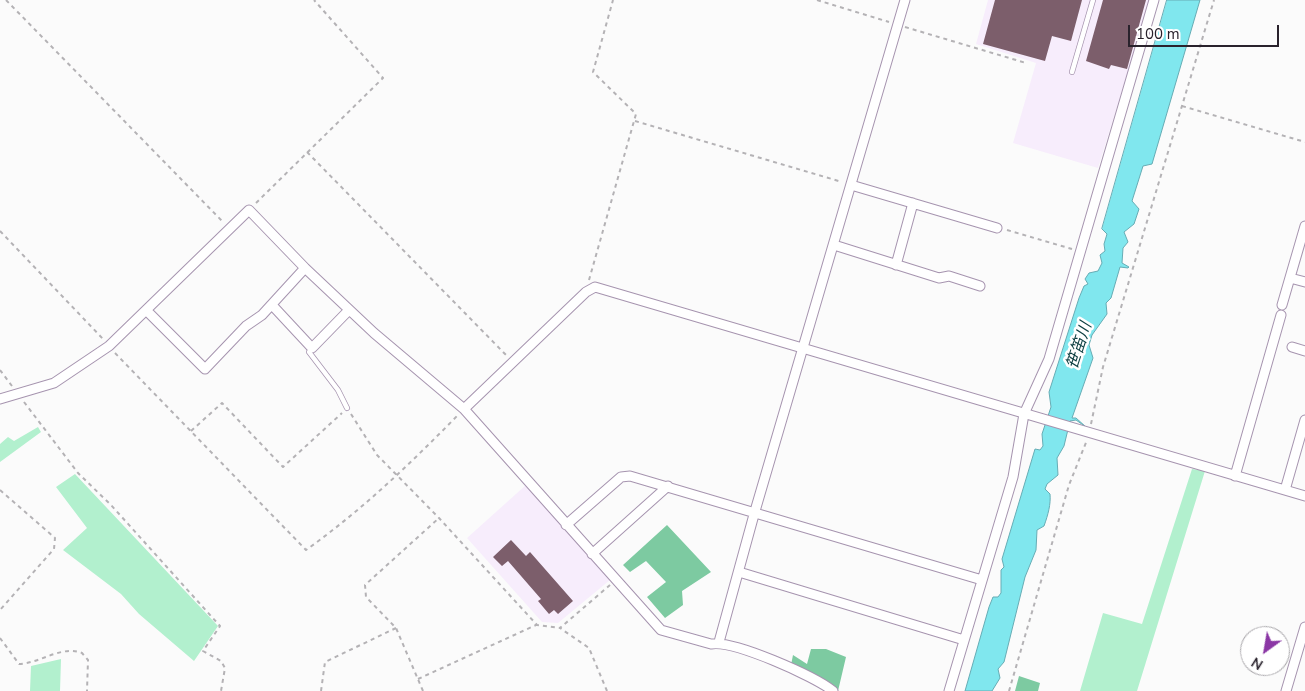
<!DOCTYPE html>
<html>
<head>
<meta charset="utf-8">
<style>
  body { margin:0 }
  #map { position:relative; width:1305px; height:691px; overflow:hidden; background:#fbfbfb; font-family:"Nunito Sans",sans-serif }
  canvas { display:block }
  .north { position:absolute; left:1240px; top:626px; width:50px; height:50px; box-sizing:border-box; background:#fff; border:1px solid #a9a7ab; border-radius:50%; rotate:212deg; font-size:14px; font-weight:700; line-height:20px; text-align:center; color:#29222c }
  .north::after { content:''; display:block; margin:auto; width:18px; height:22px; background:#8b37a5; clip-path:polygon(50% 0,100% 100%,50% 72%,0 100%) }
  .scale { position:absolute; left:1128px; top:25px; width:151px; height:22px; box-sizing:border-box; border:2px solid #29222c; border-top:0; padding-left:6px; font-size:15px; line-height:18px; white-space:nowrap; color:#29222c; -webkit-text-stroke:4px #fff; paint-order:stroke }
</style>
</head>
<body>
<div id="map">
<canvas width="1305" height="691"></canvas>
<div class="north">N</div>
<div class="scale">100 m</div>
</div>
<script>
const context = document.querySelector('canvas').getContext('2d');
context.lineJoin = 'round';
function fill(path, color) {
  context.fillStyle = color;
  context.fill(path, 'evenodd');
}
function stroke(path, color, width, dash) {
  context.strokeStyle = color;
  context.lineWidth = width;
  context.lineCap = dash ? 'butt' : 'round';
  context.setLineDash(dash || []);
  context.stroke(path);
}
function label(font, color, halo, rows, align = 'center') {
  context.font = font + ' "Nunito Sans","Noto Sans JP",sans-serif';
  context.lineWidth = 5;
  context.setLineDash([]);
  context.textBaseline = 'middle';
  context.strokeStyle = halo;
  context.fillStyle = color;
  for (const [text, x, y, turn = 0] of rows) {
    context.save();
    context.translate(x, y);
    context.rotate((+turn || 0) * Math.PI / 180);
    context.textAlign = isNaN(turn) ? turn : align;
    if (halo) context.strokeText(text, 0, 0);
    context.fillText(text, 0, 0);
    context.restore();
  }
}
fill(new Path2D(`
  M 988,0 L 1150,0 L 1098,168 L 1013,143 L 1036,63 L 976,44 Z
  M 526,485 L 610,580 L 558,623 L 542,622 L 467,538 Z`), '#f7edfc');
fill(new Path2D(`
  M 38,427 L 41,432 L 0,462 L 0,444 L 8,437 L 14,441 Z
  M 1192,469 L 1205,471 L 1137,691 L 1080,691 L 1103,613 L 1142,624 Z
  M 75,474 L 218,626 L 194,661 L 139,614 L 121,594 L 63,550 L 87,528 L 56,487 Z
  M 61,659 L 60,691 L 30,691 L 31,666 Z`), '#b2f0ce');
fill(new Path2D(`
  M 667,525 L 711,572 L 682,591 L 683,605 L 665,618 L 647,597 L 666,582 L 646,561 L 630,572 L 623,565 Z
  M 811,649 L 826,649 L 846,657 L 838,691 L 791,665 L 793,655 L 807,664 Z
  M 1019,676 L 1040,683 L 1038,691 L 1015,691 Z`), '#7dcaa1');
const water = new Path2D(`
  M 1167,0 L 1200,0 L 1152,164 L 1143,166 L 1132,201 L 1139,209 L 1134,224 L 1124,232 L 1128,242 L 1123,248 L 1122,263 L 1129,267 L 1128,268 L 1120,267 L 1111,298 L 1106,303 L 1107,314 L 1092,335 L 1089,345 L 1093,358 L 1072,418 L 1076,418 L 1086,427 L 1076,420 L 1070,421 L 1064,446 L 1057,458 L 1058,475 L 1047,484 L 1045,489 L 1050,494 C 1051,504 1048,515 1044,526 L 1037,530 L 1036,550 L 1025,577 L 1004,662 L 998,669 L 1000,678 L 992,691 L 965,691 L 989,607 L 993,597 L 998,597 L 1001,593 L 1001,570 L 1004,567 L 1002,559 L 1035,449 L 1040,450 L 1043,446 L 1042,434 L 1051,407 L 1049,392 L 1079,298 L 1084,286 L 1088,284 L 1085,279 L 1089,273 L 1098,271 L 1102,263 L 1100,255 L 1105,251 L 1104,244 L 1107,234 L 1102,229 Z`);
fill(water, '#80e7ee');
stroke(water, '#66acb4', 1);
fill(new Path2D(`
  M 995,0 L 1082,0 L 1071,41 L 1052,36 L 1045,61 L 983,44 Z
  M 1103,0 L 1146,0 L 1127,69 L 1111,65 L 1109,69 L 1086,61 Z
  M 511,540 L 526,556 L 530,552 L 573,601 L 558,614 L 554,610 L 549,614 L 538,601 L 541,599 L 508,561 L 502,566 L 493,557 Z`), '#7c5e6b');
const lane = new Path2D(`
  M 1072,72 L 1093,0
  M 312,348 L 309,352 L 338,390 L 347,408`);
const street = new Path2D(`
  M 851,185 L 997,228
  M 834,245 L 939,278 L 949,276 L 980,286
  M 896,265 L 913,203
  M 1290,278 L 1305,282
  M 272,305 L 312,348 L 349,310
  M 1282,305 L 1305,226
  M 146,310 L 205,369 L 246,326 L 262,315 L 305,268
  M 1292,347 L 1305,351
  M 0,399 L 54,383 L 109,346 L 249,210 L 305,268 L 374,333 L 464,409 L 661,630 L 711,644 C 734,640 814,676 833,691
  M 464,409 L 586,292 L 595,287 L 1305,496
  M 1235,476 L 1281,315
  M 1285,490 L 1305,420
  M 566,525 L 621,477 L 630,476 L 982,580
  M 592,554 L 668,486
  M 739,572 L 964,640
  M 719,642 L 755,511 L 905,0
  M 949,691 L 1013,477 L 1024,414 L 1049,359 L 1154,0
  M 1286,691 L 1305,627`);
stroke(lane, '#a694af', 6);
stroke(street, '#a694af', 11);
stroke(new Path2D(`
  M 6,0 L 223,222
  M 817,0 L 889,22
  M 905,27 L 1026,63
  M 1182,106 L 1305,142
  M 635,121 L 842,182
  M 307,152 L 507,356
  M 256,203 L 383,78 L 314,0
  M 1007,230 L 1072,249
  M 0,231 L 104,340
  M 589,280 L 636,114 L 593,72 L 613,0
  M 115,353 L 306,550 C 362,510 410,464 458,415
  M 0,370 L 12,386
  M 24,402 L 78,473 L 111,505 L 220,626 L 203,651 L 221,661 L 225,668 L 221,691
  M 351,414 L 377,455 L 439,518 L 537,625 L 560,628
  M 1091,424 L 1103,367 L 1214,0
  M 191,431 L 222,403 L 283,467 L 342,413
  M 0,490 L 55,538 L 54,549 L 0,610
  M 0,638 L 19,664 C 41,663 61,645 82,653 L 88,660 L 87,691
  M 418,679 L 536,625
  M 321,691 L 325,662 L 396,628
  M 423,691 L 396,628 L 366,597 L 365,585 L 439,518
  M 607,691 L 589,648 L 560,628 L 610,585
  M 1009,691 L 1069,485 L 1087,440`), '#b4b2b5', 2, [4, 4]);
stroke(lane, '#fff', 4.5);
stroke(street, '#fff', 9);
label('italic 16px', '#0b3d40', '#fff', [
  ["笹笛川",1080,346,-72]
]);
</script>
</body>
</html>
